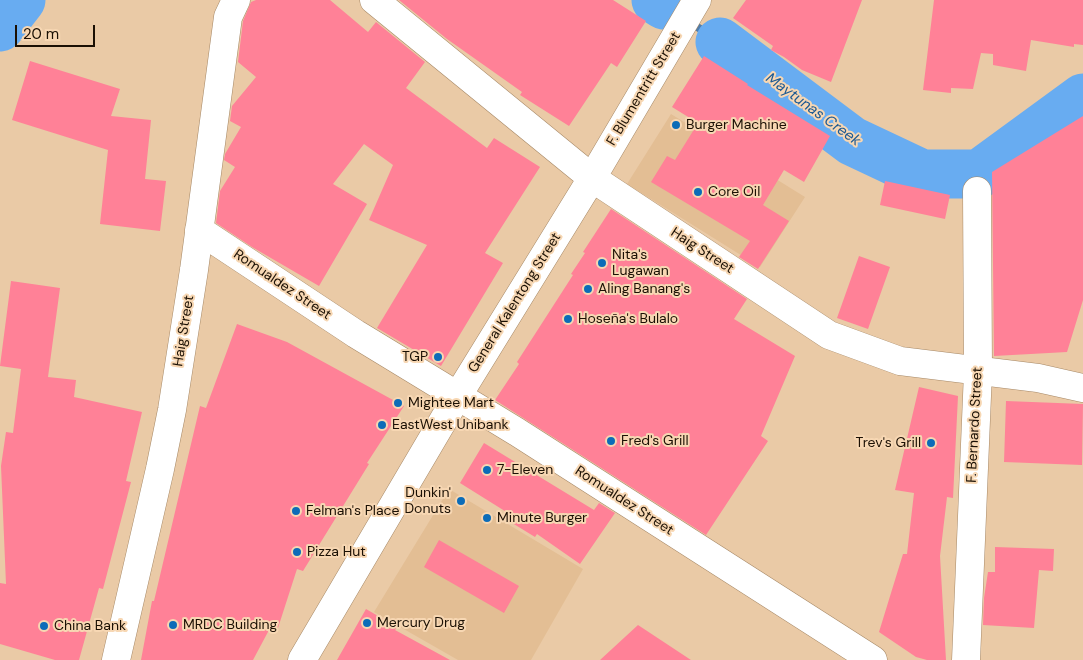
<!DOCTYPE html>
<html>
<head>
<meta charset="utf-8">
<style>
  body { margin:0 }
  #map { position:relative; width:1083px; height:660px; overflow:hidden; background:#eacaa6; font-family:"DM Sans",sans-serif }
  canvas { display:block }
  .scale { position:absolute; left:15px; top:25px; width:80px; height:22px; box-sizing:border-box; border:2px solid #1b1004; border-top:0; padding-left:6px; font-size:15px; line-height:18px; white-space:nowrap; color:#1b1004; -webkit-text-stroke:4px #f7d7b3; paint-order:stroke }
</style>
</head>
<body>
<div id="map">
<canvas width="1083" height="660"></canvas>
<div class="scale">20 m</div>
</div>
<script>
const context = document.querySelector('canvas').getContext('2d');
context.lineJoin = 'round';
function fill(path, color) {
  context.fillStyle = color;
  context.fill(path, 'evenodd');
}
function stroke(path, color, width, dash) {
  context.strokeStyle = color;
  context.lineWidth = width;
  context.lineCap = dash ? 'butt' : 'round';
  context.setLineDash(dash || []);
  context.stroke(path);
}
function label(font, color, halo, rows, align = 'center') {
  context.font = font + ' "DM Sans",sans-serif';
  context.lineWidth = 4;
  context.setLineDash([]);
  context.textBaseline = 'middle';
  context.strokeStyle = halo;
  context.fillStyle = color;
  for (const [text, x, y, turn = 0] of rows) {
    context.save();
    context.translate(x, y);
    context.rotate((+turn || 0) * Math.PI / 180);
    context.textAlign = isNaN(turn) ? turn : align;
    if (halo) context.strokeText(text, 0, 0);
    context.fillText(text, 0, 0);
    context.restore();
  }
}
fill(new Path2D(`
  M 671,114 L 805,197 L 760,267 L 627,184 Z
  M 449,489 L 583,569 L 531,660 L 458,660 L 374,612 Z`), '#e3be94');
stroke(new Path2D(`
  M 664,5 L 720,42`), '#517daa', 8);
stroke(new Path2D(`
  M 656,0 L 664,5
  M 0,27 L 21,0
  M 720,42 L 852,141 L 922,174 L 979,174 L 1083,98`), '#68acf1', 49);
fill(new Path2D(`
  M 256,0 L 330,0 L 368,32 L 376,22 L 425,62 L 406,88 L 487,148 L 494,138 L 540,167 L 485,253 L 503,263 L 441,366 L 377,328 L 427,245 L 369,220 L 393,165 L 364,144 L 333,184 L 367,204 L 319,286 L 252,247 L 216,223 L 220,191 L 235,167 L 224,160 L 225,154 L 241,127 L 230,121 L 232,106 L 256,77 L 238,62 L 243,21 L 251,2 Z
  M 399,0 L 613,0 L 646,21 L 617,67 L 611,63 L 569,126 L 520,95 L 522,92 L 447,39 Z
  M 746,0 L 862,0 L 831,82 L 802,70 L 784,57 L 771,50 L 773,46 L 733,18 Z
  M 934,0 L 1083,0 L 1083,45 L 1074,44 L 1074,47 L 1031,40 L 1026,71 L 993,65 L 993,54 L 981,53 L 973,89 L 951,88 L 951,93 L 923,90 Z
  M 704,56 L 748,84 L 747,85 L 830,136 L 804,182 L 784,170 L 763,205 L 789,221 L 758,269 L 739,257 L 750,241 L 651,182 L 667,156 L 675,160 L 698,123 L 672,107 Z
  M 30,61 L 120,89 L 111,116 L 151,120 L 145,179 L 166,181 L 160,231 L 100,224 L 108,150 L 12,120 Z
  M 1083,116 L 1083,300 L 1067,352 L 994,356 L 992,172 Z
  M 885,181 L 950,195 L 945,219 L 880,205 Z
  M 611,209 L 747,299 L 734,319 L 795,356 L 761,436 L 768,441 L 706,535 L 495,400 L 519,364 L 517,362 L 573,275 L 571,274 L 585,253 L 583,252 Z
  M 859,256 L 890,267 L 868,329 L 837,318 Z
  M 11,281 L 60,288 L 48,377 L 76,380 L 74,397 L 142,412 L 126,481 L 131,482 L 103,589 L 99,588 L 79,660 L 55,660 L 0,644 L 0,583 L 6,584 L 1,466 L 6,432 L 13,433 L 21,369 L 0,366 Z
  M 237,324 L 287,342 L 404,406 L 367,463 L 369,464 L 303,571 L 297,569 L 277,631 L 269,630 L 253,660 L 141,660 L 152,601 L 154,601 L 200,406 L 206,408 Z
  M 919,387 L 958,396 L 953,498 L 947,497 L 940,556 L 946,660 L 927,660 L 916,657 L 879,632 L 903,554 L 907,554 L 914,493 L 895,490 Z
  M 1006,401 L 1083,404 L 1082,465 L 1004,462 Z
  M 484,443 L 594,510 L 599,503 L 615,513 L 580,564 L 537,534 L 535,537 L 504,518 L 508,513 L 460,483 Z
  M 439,540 L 519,586 L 504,613 L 424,567 Z
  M 995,547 L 1054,549 L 1053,571 L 1039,570 L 1034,628 L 983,625 L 984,598 L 988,572 L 995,572 Z
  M 366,609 L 397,627 L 395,630 L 450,660 L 337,660 Z
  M 638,625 L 691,660 L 600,660 Z`), '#ff8197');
const minor = new Path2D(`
  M 374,0 L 592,178
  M 199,230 L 356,334 L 517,432 L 873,660
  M 116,660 L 160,469 L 172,410 L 194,270 L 228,17 L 236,0
  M 966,660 L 978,372 L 977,191`);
const secondary = new Path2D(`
  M 592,178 L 829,335 L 900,361 L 1038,378 L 1083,388
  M 302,660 L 457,397 L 592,178 L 697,0`);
stroke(minor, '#a68866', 29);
stroke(secondary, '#a68866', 29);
stroke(minor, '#fff', 28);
stroke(secondary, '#fff', 28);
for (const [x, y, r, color] of [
  [676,125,5,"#0c6cb8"],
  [698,192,5,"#0c6cb8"],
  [602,263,5,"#0c6cb8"],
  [588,289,5,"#0c6cb8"],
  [568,319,5,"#0c6cb8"],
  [438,357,5,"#0c6cb8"],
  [398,403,5,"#0c6cb8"],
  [382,425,5,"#0c6cb8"],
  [611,441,5,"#0c6cb8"],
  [931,443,5,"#0c6cb8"],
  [487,470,5,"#0c6cb8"],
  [461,501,5,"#0c6cb8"],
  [296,511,5,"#0c6cb8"],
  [487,518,5,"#0c6cb8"],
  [297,552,5,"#0c6cb8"],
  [367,623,5,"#0c6cb8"],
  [173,625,5,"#0c6cb8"],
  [44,626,5,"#0c6cb8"]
]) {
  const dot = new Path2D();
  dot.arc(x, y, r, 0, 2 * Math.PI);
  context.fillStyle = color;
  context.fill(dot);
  stroke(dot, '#f7d7b3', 2);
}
label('14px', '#1b1004', '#f7d7b3', [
  ["F. Blumentritt Street",644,89,-59],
  ["Haig Street",702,251,33],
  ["Romualdez Street",282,285,34],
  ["General Kalentong Street",515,303,-58],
  ["Haig Street",184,331,-81],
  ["F. Bernardo Street",975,425,-87],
  ["Romualdez Street",624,501,33]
]);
label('14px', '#1b1004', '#f7d7b3', [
  ["Burger Machine",686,125],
  ["Core Oil",708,192],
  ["Nita's",612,255],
  ["Lugawan",612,271],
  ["Aling Banang's",598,289],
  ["Hoseña's Bulalo",578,319],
  ["TGP",428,357,"right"],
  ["Mightee Mart",408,403],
  ["EastWest Unibank",392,425],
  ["Fred's Grill",621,441],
  ["Trev's Grill",921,443,"right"],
  ["7-Eleven",497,470],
  ["Dunkin'",451,493,"right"],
  ["Donuts",451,509,"right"],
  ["Felman's Place",306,511],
  ["Minute Burger",497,518],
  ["Pizza Hut",307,552],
  ["Mercury Drug",377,623],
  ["MRDC Building",183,625],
  ["China Bank",54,626]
], 'left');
label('italic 15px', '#1c5992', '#f7d7b3', [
  ["Maytunas Creek",813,110,36]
]);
</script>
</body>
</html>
